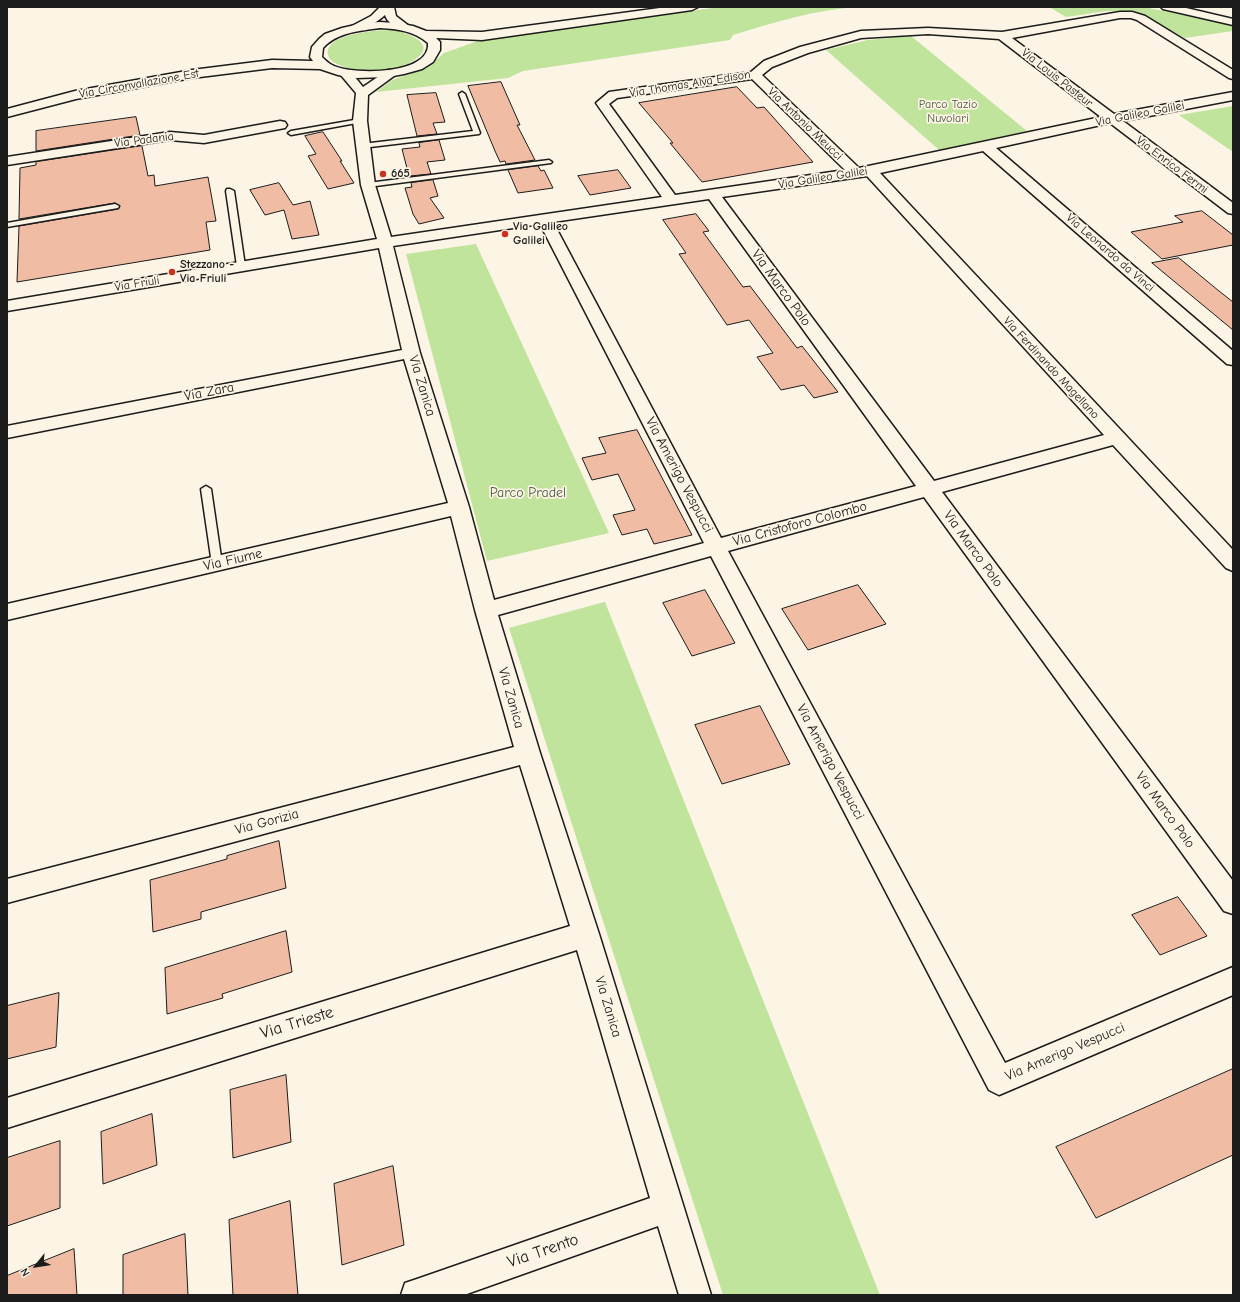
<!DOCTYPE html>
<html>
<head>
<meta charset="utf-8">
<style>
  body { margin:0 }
  #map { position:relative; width:1240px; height:1302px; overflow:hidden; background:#fcf5e5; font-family:"Comic Neue",sans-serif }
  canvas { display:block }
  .frame { position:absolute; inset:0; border:8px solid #1c1c1c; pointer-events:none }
  .north { position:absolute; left:16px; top:1246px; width:40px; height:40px; -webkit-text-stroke:3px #fcf5e5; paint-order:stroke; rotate:240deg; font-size:11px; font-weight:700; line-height:16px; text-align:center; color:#1c1c1c }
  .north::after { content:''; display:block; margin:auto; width:14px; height:18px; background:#1c1c1c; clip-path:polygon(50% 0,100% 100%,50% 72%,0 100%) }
</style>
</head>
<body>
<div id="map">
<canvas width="1240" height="1302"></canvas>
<div class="frame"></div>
<div class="north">N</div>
</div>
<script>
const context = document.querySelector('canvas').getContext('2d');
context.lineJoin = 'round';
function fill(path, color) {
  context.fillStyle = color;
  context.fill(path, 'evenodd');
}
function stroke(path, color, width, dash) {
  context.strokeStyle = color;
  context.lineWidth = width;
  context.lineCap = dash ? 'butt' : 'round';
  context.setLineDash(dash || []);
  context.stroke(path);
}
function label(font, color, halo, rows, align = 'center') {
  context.font = font + ' "Comic Neue",sans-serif';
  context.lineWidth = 3.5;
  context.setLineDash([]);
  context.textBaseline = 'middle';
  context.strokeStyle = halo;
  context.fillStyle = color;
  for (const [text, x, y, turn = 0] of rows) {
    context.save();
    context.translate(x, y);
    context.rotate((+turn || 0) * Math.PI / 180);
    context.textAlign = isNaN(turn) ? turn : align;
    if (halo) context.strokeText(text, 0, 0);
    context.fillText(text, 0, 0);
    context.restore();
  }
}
fill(new Path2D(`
  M 720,7 L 860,7 C 817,9 775,22 733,35 L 730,40 L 523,71 L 508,78 L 376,92 L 392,80 L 427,68 L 444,53 L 486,38 Z
  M 1049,7 L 1143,7 L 1233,24 L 1233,31 L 1185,38 L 1138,13 L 1107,11 L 1066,17 Z
  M 392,30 C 409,33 442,45 411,62 C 392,72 362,74 342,66 C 337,64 329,61 328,55 C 324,33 379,30 392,30 Z
  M 911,36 L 1027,131 L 939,150 L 826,50 L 868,40 Z
  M 1233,106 L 1233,152 L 1179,115 Z
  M 476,244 L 609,533 L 487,561 L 406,254 Z
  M 604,602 L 605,602 L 880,1295 L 723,1295 L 509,628 Z`), '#c1e49d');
const building = new Path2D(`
  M 501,82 L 520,125 L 517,125 L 535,160 L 506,164 L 505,161 L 500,162 L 495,151 L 468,86 Z
  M 737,87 L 757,108 L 764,107 L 813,162 L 702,182 L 670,143 L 673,143 L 639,103 Z
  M 436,93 L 445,122 L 433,123 L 437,134 L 417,136 L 407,95 Z
  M 136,117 L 140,135 L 36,151 L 36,131 Z
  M 323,132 L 342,161 L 340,161 L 354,183 L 328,189 L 308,156 L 316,154 L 305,136 Z
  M 439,140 L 445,160 L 427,162 L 431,174 L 409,176 L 402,149 L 420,147 L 419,143 Z
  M 142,146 L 148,176 L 154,175 L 155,186 L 208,177 L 216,221 L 206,222 L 210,250 L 17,282 L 19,226 L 118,209 L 120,206 L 115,203 L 19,219 L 20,168 L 36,165 L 36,162 Z
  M 538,166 L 541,171 L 544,170 L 553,188 L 518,193 L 508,170 Z
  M 618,170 L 631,188 L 590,195 L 578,176 Z
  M 433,180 L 438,196 L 430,198 L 444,218 L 419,224 L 413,214 L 405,188 L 412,187 L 411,183 Z
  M 279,183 L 293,205 L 310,201 L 319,235 L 292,239 L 284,210 L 265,215 L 250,190 Z
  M 1202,211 L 1233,235 L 1233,245 L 1162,259 L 1131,232 L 1183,222 L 1175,216 Z
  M 696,214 L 709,231 L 703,232 L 743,287 L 750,286 L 797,348 L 802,346 L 838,392 L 814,398 L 804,385 L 781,390 L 757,357 L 773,353 L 749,320 L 727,325 L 679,254 L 686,253 L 663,220 Z
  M 1179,258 L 1219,291 L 1233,302 L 1233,330 L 1152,263 Z
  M 637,430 L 692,535 L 654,544 L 647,529 L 622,535 L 613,515 L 635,510 L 618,474 L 592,480 L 582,458 L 606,453 L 599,438 Z
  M 858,585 L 886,624 L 808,650 L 782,609 Z
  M 705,590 L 735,643 L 692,656 L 663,603 Z
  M 760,706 L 790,764 L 722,784 L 695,725 Z
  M 279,841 L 286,888 L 201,912 L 201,919 L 153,932 L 150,880 L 227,859 L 227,856 Z
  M 1178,897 L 1207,936 L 1160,955 L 1132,915 Z
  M 286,931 L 292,972 L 222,994 L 223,998 L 167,1014 L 165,968 Z
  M 59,993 L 56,1047 L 7,1059 L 7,1006 Z
  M 1233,1069 L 1233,1155 L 1096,1218 L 1056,1147 Z
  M 286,1075 L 291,1142 L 233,1158 L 230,1090 Z
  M 152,1114 L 157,1165 L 103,1184 L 101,1132 Z
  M 60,1141 L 60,1208 L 7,1226 L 7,1158 Z
  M 393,1166 L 404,1245 L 342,1265 L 334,1184 Z
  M 290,1201 L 298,1295 L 233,1295 L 229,1220 Z
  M 185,1234 L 188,1295 L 123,1295 L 123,1255 Z
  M 74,1249 L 77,1295 L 7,1295 L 7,1276 Z`);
fill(building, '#f1bca4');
stroke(building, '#1c1c1c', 1);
const service = new Path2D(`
  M 462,92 L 465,94 L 480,133 L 479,134 L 362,148 L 359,146 L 362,144 L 473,131 L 459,94 Z
  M 360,119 L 363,121 L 362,122 L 291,135 L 288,133 L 291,131 Z
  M 549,160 L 552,162 L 551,163 L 368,187 L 364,185 L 368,183 Z
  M 227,189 L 230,189 L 234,191 L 245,266 L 241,268 L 237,266 L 226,191 Z
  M 115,204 L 119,206 L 118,208 L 7,227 L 7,223 Z
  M 206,486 L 211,489 L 222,564 L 221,567 L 213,567 L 212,564 L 201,489 Z`);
const minor = new Path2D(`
  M 1120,12 L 1132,12 L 1145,16 L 1233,70 L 1233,79 L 1229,78 L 1137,20 L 1131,18 L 1120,18 L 1012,38 L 1114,114 L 1233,92 L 1233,100 L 1123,121 L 1233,203 L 1233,214 L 1228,213 L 1110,123 L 996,148 L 1233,351 L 1233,365 L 1227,364 L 983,151 L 880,173 L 1233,550 L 1233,571 L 1226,568 L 1113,445 L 942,492 L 1233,881 L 1233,914 L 1224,911 L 924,497 L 728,551 L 1005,1063 L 1233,967 L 1233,995 L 999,1095 L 989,1090 L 711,556 L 498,615 L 540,753 L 599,934 L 711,1295 L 679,1295 L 658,1226 L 464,1295 L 401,1295 L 405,1283 L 417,1279 L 650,1198 L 577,950 L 7,1128 L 7,1098 L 570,926 L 520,765 L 7,903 L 7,879 L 514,747 L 475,610 L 451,516 L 7,620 L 7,604 L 448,503 L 404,359 L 7,438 L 7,426 L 402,350 L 379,248 L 7,311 L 7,301 L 377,239 L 361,185 L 353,121 L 356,93 L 340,74 L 342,71 L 350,71 L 363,87 L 388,70 L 396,70 L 398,73 L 368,95 L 367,121 L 375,185 L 391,237 L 662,197 L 596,103 L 609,92 L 751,72 L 764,61 L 800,47 L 861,31 L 928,28 L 1002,32 ZM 928,34 L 999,39 L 1101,117 L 859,168 L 762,75 L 772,67 L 808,53 L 861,38 ZM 752,79 L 845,170 L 675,195 L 609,104 L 617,98 ZM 867,176 L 1104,435 L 934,481 L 722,197 ZM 709,199 L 916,486 L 721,538 L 553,222 ZM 540,224 L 704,543 L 494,600 L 469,507 L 420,353 L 393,246 Z
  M 280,121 L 285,122 L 287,125 L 285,128 L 204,143 L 170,140 L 7,165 L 7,157 L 170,132 L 204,135 Z`);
const tertiary = new Path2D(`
  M 380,7 L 394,7 L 396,16 L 409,26 L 407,28 C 399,31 387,23 385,15 C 377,22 362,33 352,30 L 350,28 L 352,26 L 371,16 Z`);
const primary = new Path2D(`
  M 667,7 L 698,7 L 692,10 L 482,40 L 436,38 L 440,42 L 440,50 L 433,62 L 422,69 L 404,74 L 388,77 L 356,78 L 338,75 L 320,69 L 272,68 L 192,78 L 76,99 L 7,117 L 7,109 L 75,91 L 192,70 L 272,60 L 313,61 L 310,57 L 312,47 L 319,39 L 325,34 L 342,28 L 364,23 L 380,22 L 395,23 L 413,26 L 426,31 L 482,32 ZM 380,28 C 398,29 414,31 428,43 C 431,75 354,75 334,66 C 329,64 326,61 322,57 L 323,48 C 337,32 360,31 380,28 Z
  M 1161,7 L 1182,7 L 1233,19 L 1233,25 L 1163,9 Z`);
stroke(service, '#1c1c1c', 3);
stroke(minor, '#1c1c1c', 3);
stroke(tertiary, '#1c1c1c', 3);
stroke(primary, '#1c1c1c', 3);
fill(service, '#fcf5e5');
fill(minor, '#fcf5e5');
fill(tertiary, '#fcf5e5');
fill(primary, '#fcf5e5');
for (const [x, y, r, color] of [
  [383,174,4,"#c8321e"],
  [505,234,4,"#c8321e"],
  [172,272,4,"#c8321e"]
]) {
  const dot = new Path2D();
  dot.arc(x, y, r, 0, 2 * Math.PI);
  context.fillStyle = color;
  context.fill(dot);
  stroke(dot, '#fcf5e5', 1.5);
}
label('12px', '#1c1c1c', '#fcf5e5', [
  ["Via Louis Pasteur",1057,78,38],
  ["Via Circonvallazione Est",139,84,-10],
  ["Via Thomas Alva Edison",690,84,-9],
  ["Via Galileo Galilei",1140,114,-11],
  ["Via Antonio Meucci",805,124,44],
  ["Via Padania",144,140,-7],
  ["Via Enrico Fermi",1172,165,37],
  ["Via Galileo Galilei",823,178,-9],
  ["Via Leonardo da Vinci",1110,253,41],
  ["Via Friuli",137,284,-9],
  ["Via Ferdinando Magellano",1051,368,47]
]);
label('12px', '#4e5843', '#fcf5e5', [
  ["Parco Tazio",948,105],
  ["Nuvolari",948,119]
]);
label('bold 12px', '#1c1c1c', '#fcf5e5', [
  ["665",391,174],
  ["Via Galileo",513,227],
  ["Galilei",513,241],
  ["Stezzano -",180,265],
  ["Via Friuli",180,279]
], 'left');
label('14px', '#1c1c1c', '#fcf5e5', [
  ["Via Marco Polo",781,288,54],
  ["Via Zanica",422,386,73],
  ["Via Zara",209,392,-11],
  ["Via Amerigo Vespucci",679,475,62],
  ["Via Cristoforo Colombo",800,524,-15],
  ["Via Marco Polo",973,549,54],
  ["Via Fiume",233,560,-13],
  ["Via Zanica",511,698,74],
  ["Via Amerigo Vespucci",830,762,62],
  ["Via Marco Polo",1165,810,54],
  ["Via Gorizia",267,822,-15],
  ["Via Zanica",608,1007,73],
  ["Via Amerigo Vespucci",1065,1052,-23]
]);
label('14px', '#4e5843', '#fcf5e5', [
  ["Parco Pradel",528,493]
]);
label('17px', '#1c1c1c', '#fcf5e5', [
  ["Via Trieste",297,1023,-17],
  ["Via Trento",543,1251,-19]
]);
</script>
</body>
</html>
